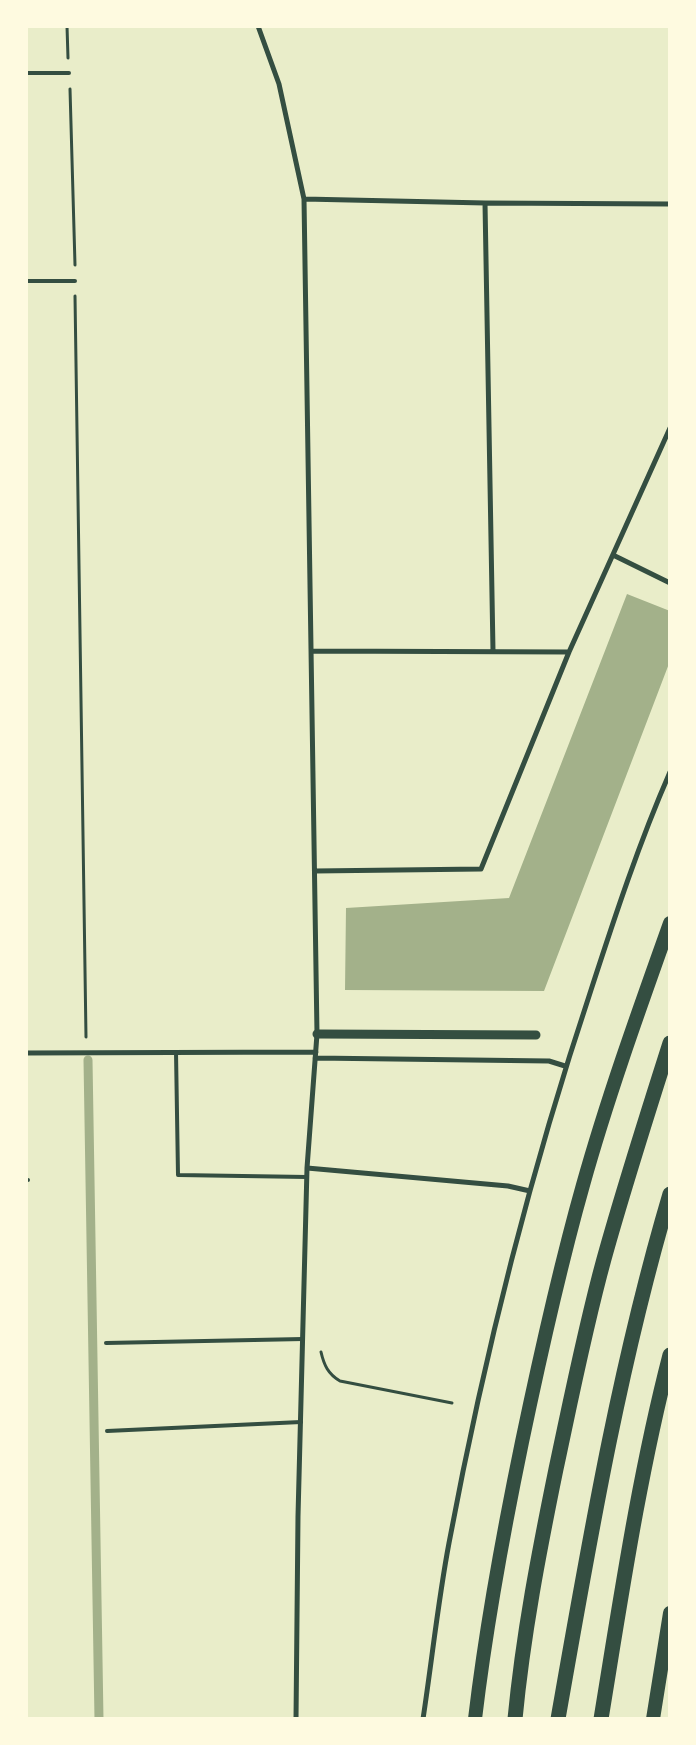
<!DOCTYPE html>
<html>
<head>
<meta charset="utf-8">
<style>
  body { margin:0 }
  #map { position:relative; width:696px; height:1745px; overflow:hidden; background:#e9edc9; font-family:Barlow,sans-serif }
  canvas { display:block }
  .frame { position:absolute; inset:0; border:28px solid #fefae0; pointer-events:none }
</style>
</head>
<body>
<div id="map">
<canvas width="696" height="1745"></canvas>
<div class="frame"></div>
</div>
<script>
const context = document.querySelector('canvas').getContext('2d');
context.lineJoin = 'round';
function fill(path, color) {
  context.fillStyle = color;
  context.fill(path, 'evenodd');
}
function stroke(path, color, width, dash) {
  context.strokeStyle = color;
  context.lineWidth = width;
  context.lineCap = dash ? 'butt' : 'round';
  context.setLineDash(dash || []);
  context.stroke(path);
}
fill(new Path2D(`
  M 627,594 L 670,611 L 670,661 L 544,991 L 345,990 L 346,908 L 509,898 Z`), '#a3b18a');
stroke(new Path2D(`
  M 88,1060 L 99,1719`), '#a3b18a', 9);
stroke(new Path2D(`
  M 67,26 L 68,58
  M 70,89 L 75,265
  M 75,296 L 86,1037
  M 321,1352 C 324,1365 328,1374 340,1381 L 452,1403`), '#344e41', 3);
stroke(new Path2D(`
  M 26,73 L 69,73
  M 26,281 L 75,281
  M 176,1052 L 178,1175 L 307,1177
  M 26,1180 L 28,1180
  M 106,1343 L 303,1339
  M 107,1431 L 301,1422`), '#344e41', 4);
stroke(new Path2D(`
  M 258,26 L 279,84 L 304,199 L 317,1034 L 307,1168 L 298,1516 L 296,1719
  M 304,199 L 485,203 L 670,204
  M 485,203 L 493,651
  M 613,555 L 670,583
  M 311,651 L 569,652 L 670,428
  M 315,871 L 481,869 L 569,652
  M 26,1053 L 316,1052
  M 315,1058 L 549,1061 L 565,1066
  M 307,1168 L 508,1186 L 530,1191
  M 423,1719 C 432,1660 438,1601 449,1543 C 484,1356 531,1170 591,990 C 615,916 639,843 670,772`), '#344e41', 5);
stroke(new Path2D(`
  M 317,1034 L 536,1035`), '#344e41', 9);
stroke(new Path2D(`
  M 475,1719 C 486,1626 503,1534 522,1442 C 540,1356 559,1270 583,1185 C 608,1096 639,1010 670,923
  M 653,1719 L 670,1613`), '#344e41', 14);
stroke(new Path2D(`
  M 515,1719 C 523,1635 539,1552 556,1469 C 571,1399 585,1328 604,1259 C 624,1187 647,1115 670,1043
  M 558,1719 C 589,1543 619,1366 670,1194
  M 601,1719 C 621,1597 639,1475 670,1355`), '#344e41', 15);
</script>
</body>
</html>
